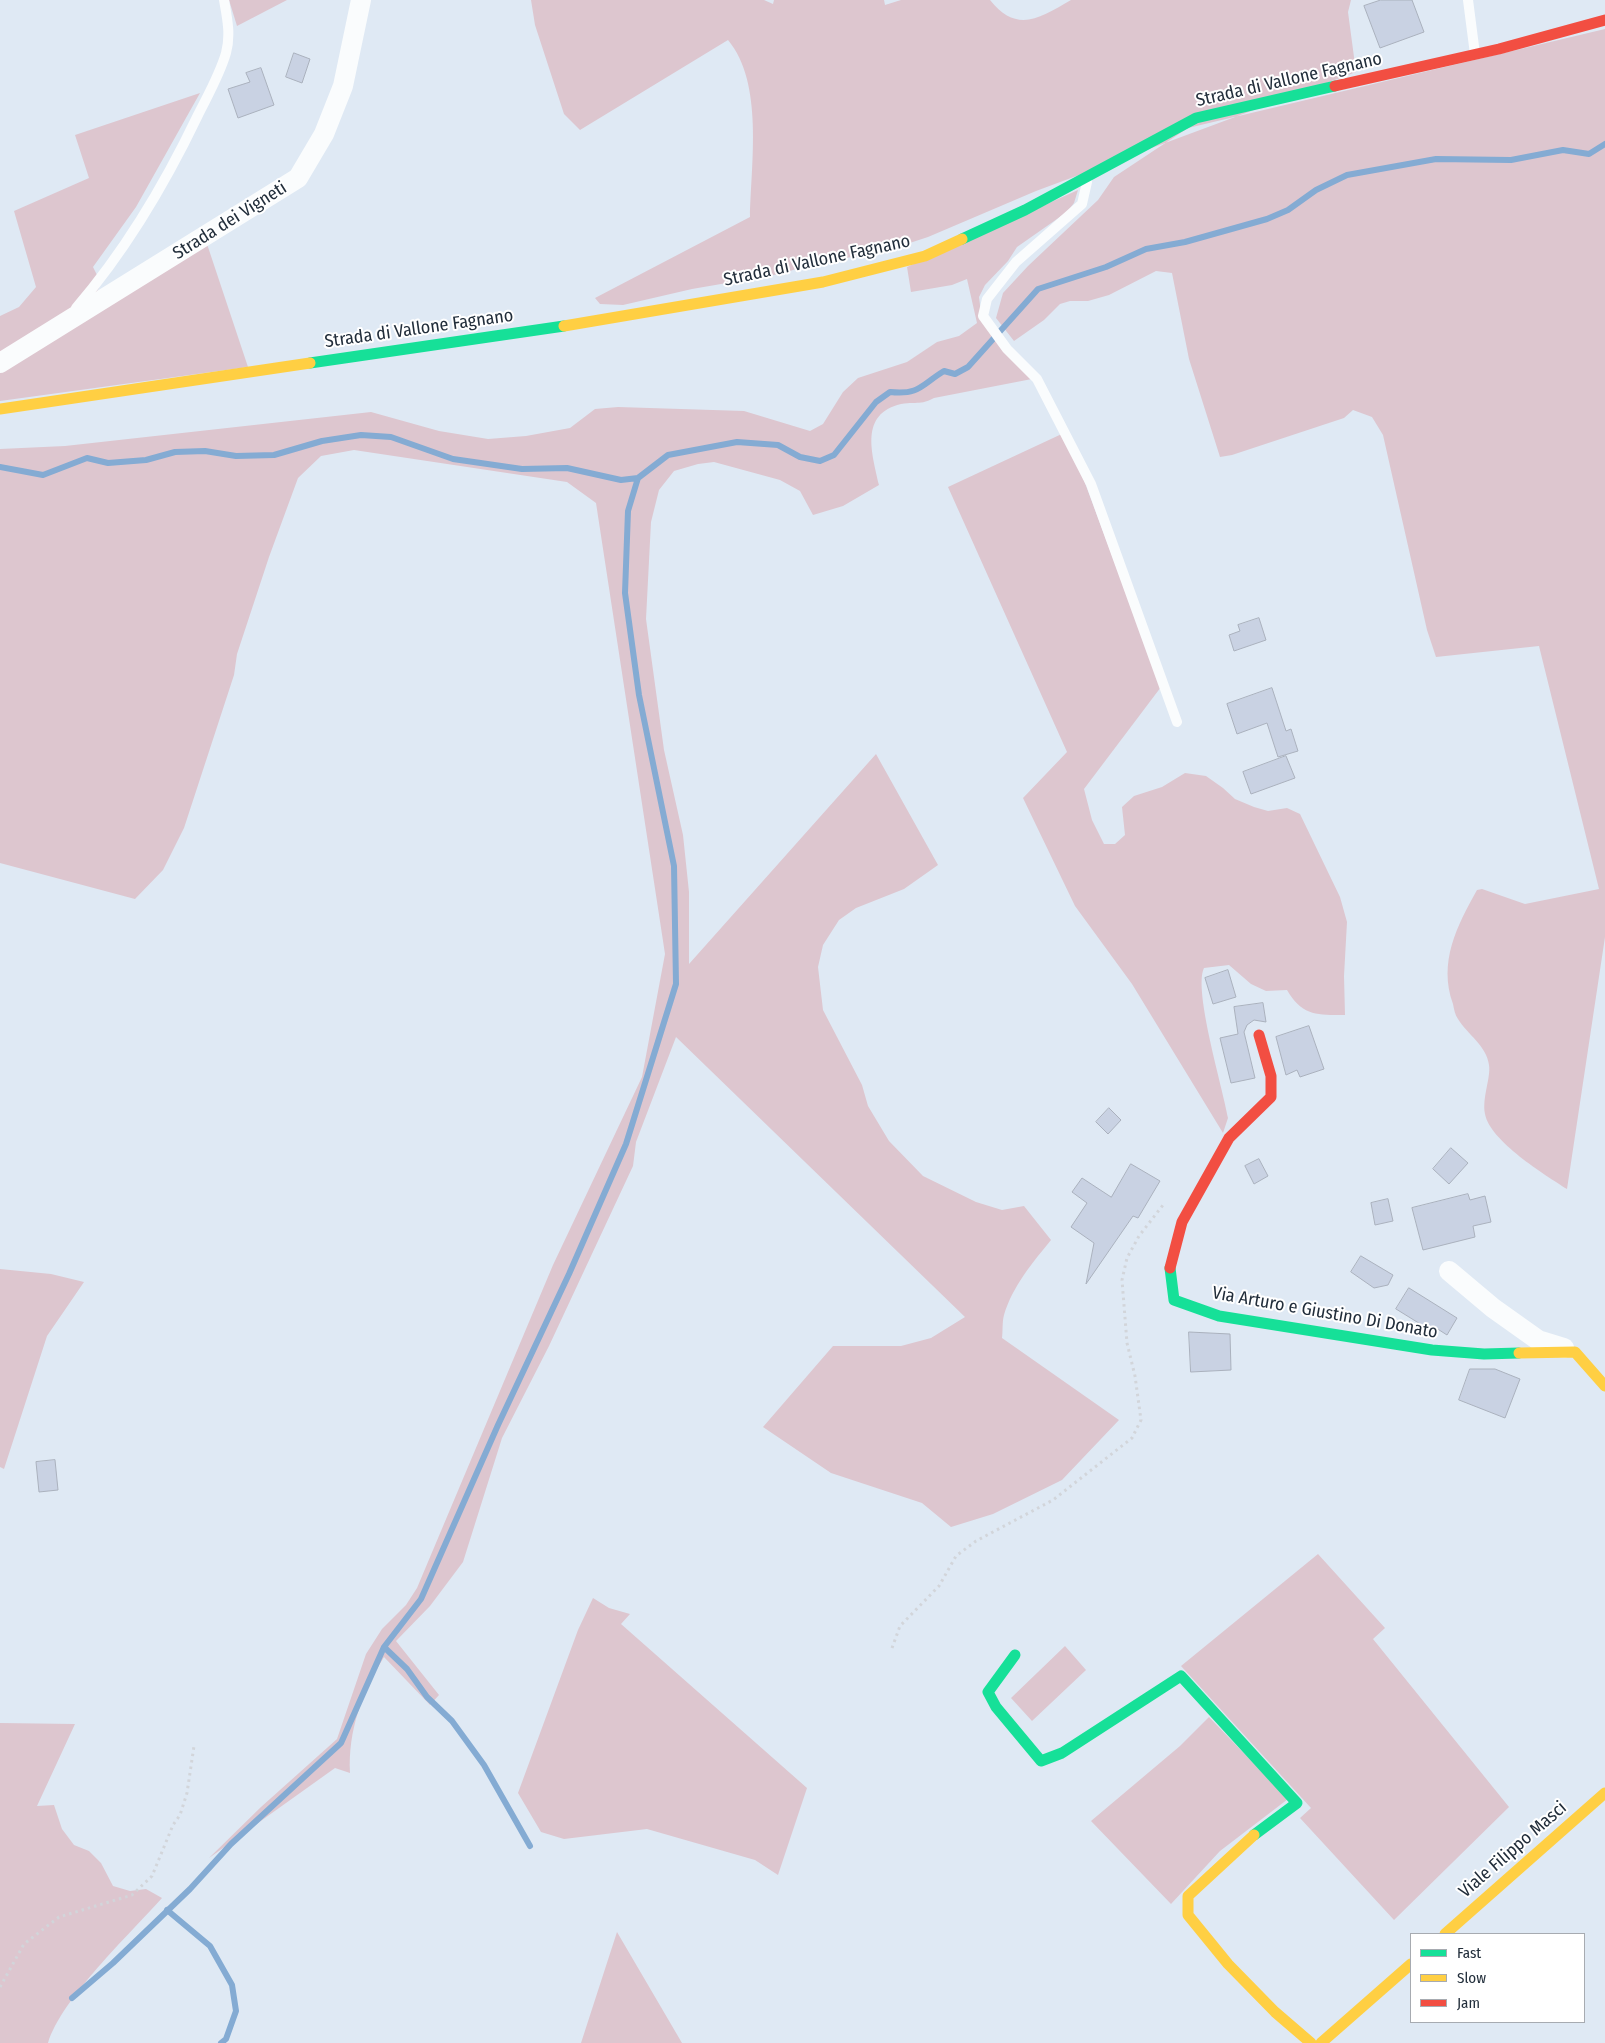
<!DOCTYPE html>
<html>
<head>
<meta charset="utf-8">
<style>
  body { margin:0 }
  #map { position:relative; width:1605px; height:2043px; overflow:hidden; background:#dfe9f4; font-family:"Fira Sans Condensed",sans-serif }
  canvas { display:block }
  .legend { position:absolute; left:1410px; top:1933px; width:175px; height:90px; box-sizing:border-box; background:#fff; border:1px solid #a7abb1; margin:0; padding:6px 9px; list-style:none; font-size:15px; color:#222e3b }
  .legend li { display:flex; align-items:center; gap:10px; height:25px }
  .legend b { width:25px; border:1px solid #a7abb1 }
</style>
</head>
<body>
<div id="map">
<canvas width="1605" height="2043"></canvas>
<ul class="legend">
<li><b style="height:6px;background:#16e098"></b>Fast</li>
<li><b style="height:6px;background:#ffcf43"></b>Slow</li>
<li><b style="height:6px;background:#f24e42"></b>Jam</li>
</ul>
</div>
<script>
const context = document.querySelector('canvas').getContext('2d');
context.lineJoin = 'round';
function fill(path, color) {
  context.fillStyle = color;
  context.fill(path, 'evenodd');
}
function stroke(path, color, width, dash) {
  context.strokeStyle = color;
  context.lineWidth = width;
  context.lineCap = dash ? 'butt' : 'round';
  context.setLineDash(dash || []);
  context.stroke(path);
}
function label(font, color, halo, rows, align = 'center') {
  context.font = font + ' "Fira Sans Condensed",sans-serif';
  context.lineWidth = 4;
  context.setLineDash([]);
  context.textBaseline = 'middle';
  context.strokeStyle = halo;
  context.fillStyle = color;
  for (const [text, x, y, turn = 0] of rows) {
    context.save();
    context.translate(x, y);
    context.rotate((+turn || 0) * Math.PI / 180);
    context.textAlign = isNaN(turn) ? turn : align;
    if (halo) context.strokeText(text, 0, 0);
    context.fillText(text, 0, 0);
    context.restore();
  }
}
fill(new Path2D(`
  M 229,0 L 287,0 L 237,26 Z
  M 531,0 L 764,0 L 773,4 L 774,0 L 884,0 L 885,5 L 901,0 L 990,0 C 1017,34 1040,18 1071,0 L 1351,0 L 1348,12 L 1356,72 L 1036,191 L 928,237 L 876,254 L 814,262 L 785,273 L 692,289 L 623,305 L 600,304 L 595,298 L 750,217 C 751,164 764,83 728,40 L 580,130 L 564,114 L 535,25 Z
  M 1605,29 L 1605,937 L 1567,1189 C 1545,1175 1490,1141 1485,1114 C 1482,1097 1491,1078 1489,1065 C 1487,1046 1467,1034 1458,1019 C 1455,1015 1454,1009 1453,1004 C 1438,962 1457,926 1477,890 L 1482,889 L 1525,904 L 1599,889 L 1539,646 L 1436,657 L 1427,630 L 1383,435 L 1372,417 L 1353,410 L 1344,418 L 1232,455 L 1220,457 L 1189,359 L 1172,273 L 1156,271 L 1109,295 L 1088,301 L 1070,301 L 1060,304 L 1044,320 L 1014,341 L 996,318 L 1003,293 L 1028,266 L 1098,200 L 1114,177 L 1188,128 Z
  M 200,93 L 136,207 L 93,267 L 101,283 L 85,317 L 206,241 L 248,367 L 0,401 L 0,316 L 19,307 L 36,287 L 14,211 L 89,178 L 75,135 Z
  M 1078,190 L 1074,203 L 1067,212 L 1017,247 L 1008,261 L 985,285 L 979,297 L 981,313 L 1037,378 L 934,398 C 919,406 915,401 901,404 C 859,414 872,453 879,485 L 843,506 L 813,515 L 800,491 L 780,480 L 714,462 L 698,464 L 674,471 L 659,490 L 651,522 L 646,619 L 664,750 L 683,835 L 689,892 L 689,964 L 876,754 L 938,865 L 904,889 L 856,908 L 839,920 L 823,945 L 818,967 L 823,1010 L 862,1085 L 868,1106 L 889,1141 L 923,1176 L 976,1202 L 1002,1210 L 1024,1206 L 1051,1240 C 1033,1262 1012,1287 1004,1315 C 1002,1322 1003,1331 1002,1338 L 1119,1420 L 1062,1480 L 993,1514 L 951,1527 L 922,1503 L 831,1473 L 763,1427 L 833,1346 L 901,1346 L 931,1338 L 965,1317 L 676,1037 L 636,1142 L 633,1166 L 549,1346 L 502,1438 L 463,1562 L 430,1606 L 396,1641 L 439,1695 L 430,1705 L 384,1657 C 362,1693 348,1730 350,1773 L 335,1768 L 209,1858 L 261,1807 L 337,1739 L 366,1654 L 382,1629 L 406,1605 L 417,1588 L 553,1265 L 642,1077 L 665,954 L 596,503 L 567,482 L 354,450 L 321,456 L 298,478 L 269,557 L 237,654 L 234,675 L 184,828 L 163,870 L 135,899 L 0,863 L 0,449 L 65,446 L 371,412 L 439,431 L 488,439 L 526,436 L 570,428 L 595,409 L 618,407 L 744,411 L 810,431 L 823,424 L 843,392 L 858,378 L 907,362 L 937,342 L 959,336 L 977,323 L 967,279 L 952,285 L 911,292 L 907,267 Z
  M 1066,432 L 1161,687 L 1084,789 L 1092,820 L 1104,844 L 1115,844 L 1125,835 L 1122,807 L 1134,796 L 1162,787 L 1185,773 L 1206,776 L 1223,788 L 1235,799 L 1254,807 L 1268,811 L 1287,808 L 1300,814 L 1340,897 L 1347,922 L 1344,976 L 1345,1015 C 1317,1015 1302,1016 1287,990 L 1266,991 L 1251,984 L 1229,965 L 1204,968 C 1193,990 1223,1088 1228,1118 L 1223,1133 L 1132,984 L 1075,906 L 1023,798 L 1067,752 L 948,487 Z
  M 0,1269 L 51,1274 L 84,1282 L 47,1336 L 4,1469 L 0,1467 Z
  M 1318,1554 L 1385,1628 L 1373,1639 L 1509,1807 L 1394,1920 L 1300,1818 L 1311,1808 L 1181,1666 Z
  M 593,1598 L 609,1608 L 630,1614 L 621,1624 L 807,1788 L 778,1875 L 755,1860 L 647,1829 L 564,1839 L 541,1832 L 518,1793 L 578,1630 Z
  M 1065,1646 L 1086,1670 L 1032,1721 L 1011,1698 Z
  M 1209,1717 L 1288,1799 L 1220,1851 L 1171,1904 L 1091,1821 L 1180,1746 Z
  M 0,1723 L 75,1724 L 37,1806 L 54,1805 L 62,1829 L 74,1845 L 89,1851 L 101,1863 L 113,1886 L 130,1891 L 146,1889 L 162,1898 C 129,1935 62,1998 48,2043 L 0,2043 Z
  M 617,1932 L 682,2043 L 581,2043 Z`), '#ddc6cf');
stroke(new Path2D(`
  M 0,467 L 43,475 L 87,458 L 108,463 L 146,460 L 175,452 L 205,451 L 236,456 L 274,455 L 322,441 L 361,435 L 391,437 L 453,459 L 522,469 L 567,468 L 621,480 L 638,478 L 668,455 L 737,442 L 778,445 L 800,457 L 820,461 L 834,455 L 876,402 L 890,392 C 920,395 921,385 944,371 L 955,374 L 968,367 L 1038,289 L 1106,267 L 1146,249 L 1185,242 L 1267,219 L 1288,210 L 1316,190 L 1347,175 L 1436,159 L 1511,160 L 1563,150 L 1589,154 L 1605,144
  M 384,1647 L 407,1669 L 427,1697 L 452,1721 L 484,1765 L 530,1846
  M 167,1910 L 210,1946 L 232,1985 L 236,2011 L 226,2039 L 221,2043
  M 72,1998 L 113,1963 L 190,1889 L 231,1844 L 341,1743 L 384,1647 L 421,1599 L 498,1425 L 569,1274 L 626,1144 L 676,984 L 674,866 L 639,695 L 625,593 L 628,511 L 638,478`), '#84abd3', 6);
const building = new Path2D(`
  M 1381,0 L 1412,0 L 1424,32 L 1380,48 L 1364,6 Z
  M 294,53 L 310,59 L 302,83 L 286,77 Z
  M 261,68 L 274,105 L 238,118 L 228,89 L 250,82 L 246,73 Z
  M 1259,618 L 1266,640 L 1234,651 L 1229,635 L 1240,631 L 1238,625 Z
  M 1272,688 L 1286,731 L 1291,729 L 1298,751 L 1278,757 L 1267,723 L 1237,734 L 1227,704 Z
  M 1286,756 L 1295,778 L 1251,794 L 1243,772 Z
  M 1228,970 L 1236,997 L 1213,1004 L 1205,978 Z
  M 1263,1003 L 1266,1022 L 1254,1020 L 1247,1025 L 1244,1032 L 1255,1078 L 1231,1083 L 1220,1038 L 1238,1034 L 1234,1007 Z
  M 1309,1026 L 1324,1069 L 1300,1077 L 1297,1070 L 1286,1075 L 1276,1037 Z
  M 1109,1108 L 1121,1120 L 1108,1134 L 1096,1122 Z
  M 1451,1148 L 1468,1163 L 1449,1184 L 1433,1169 Z
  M 1259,1159 L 1268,1176 L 1254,1184 L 1245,1166 Z
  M 1131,1164 L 1160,1181 L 1138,1218 L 1133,1216 L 1086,1284 L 1094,1243 L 1071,1227 L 1087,1203 L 1072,1192 L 1082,1178 L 1111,1197 Z
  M 1468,1194 L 1470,1200 L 1485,1196 L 1491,1222 L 1473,1226 L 1475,1237 L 1423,1250 L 1412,1208 Z
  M 1388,1199 L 1393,1221 L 1375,1225 L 1371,1203 Z
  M 1361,1256 L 1393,1275 L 1388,1285 L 1374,1288 L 1351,1272 Z
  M 1409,1288 L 1457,1318 L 1447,1335 L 1433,1326 L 1430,1330 L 1396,1309 Z
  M 1189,1332 L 1230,1334 L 1231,1370 L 1191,1372 Z
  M 1470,1369 L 1495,1369 L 1520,1379 L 1505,1418 L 1459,1400 Z
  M 55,1460 L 58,1490 L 39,1492 L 36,1462 Z`);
fill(building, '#c9d2e3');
stroke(building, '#aab1bd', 1);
stroke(new Path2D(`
  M 892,1648 L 900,1626 L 939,1586 L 956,1556 L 976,1541 L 1053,1500 L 1132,1438 L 1141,1420 L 1135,1376 L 1127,1343 L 1122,1280 L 1127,1258 L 1139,1236 L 1163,1205
  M 0,1987 L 24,1944 L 59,1917 L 132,1895 L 152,1876 L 173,1825 L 180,1815 L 187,1793 L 194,1746`), '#d2d5da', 3, [2.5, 4]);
stroke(new Path2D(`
  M 1468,0 L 1475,54
  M 1087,182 L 1082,204 L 1016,262 L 987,299 L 983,316 L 1007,349 L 1037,379 L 1091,484 L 1177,722
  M 76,308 C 126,250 165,184 198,115 C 208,95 220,74 226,53 C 231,35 227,17 224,0`), '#fafcfd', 10);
stroke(new Path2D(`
  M 0,363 L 298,178 L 324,134 L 343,86 L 361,0
  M 1449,1271 L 1493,1308 L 1538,1340 L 1564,1348`), '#fafcfd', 20);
stroke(new Path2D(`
  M 962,239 L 1025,210 L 1196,118 L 1335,86
  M 310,363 L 564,326
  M 1170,1268 L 1174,1300 L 1219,1316 L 1432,1350 L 1484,1354 L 1519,1353
  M 1015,1655 L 988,1692 L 996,1707 L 1041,1761 L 1062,1753 L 1181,1676 L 1297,1803 L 1254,1835`), '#16e098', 11);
stroke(new Path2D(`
  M 564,326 L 823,282 L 925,256 L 962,239
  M 0,409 L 310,363
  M 1519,1353 L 1575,1352 L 1605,1386
  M 1254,1835 L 1188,1896 L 1188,1915 L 1228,1964 L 1275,2012 L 1311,2043
  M 1445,1934 L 1605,1793
  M 1321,2043 L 1411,1964`), '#ffcf43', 11);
stroke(new Path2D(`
  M 1335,86 L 1499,49 L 1605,20
  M 1170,1268 L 1182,1222 L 1229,1138 L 1271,1097 L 1271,1076 L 1259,1035`), '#f24e42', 11);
label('18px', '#222e3b', '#fff', [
  ["Strada di Vallone Fagnano",1289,80,-13],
  ["Strada dei Vigneti",230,221,-32],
  ["Strada di Vallone Fagnano",817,261,-12],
  ["Strada di Vallone Fagnano",419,329,-8],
  ["Via Arturo e Giustino Di Donato",1325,1313,10],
  ["Viale Filippo Masci",1513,1850,-41]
]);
</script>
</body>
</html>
